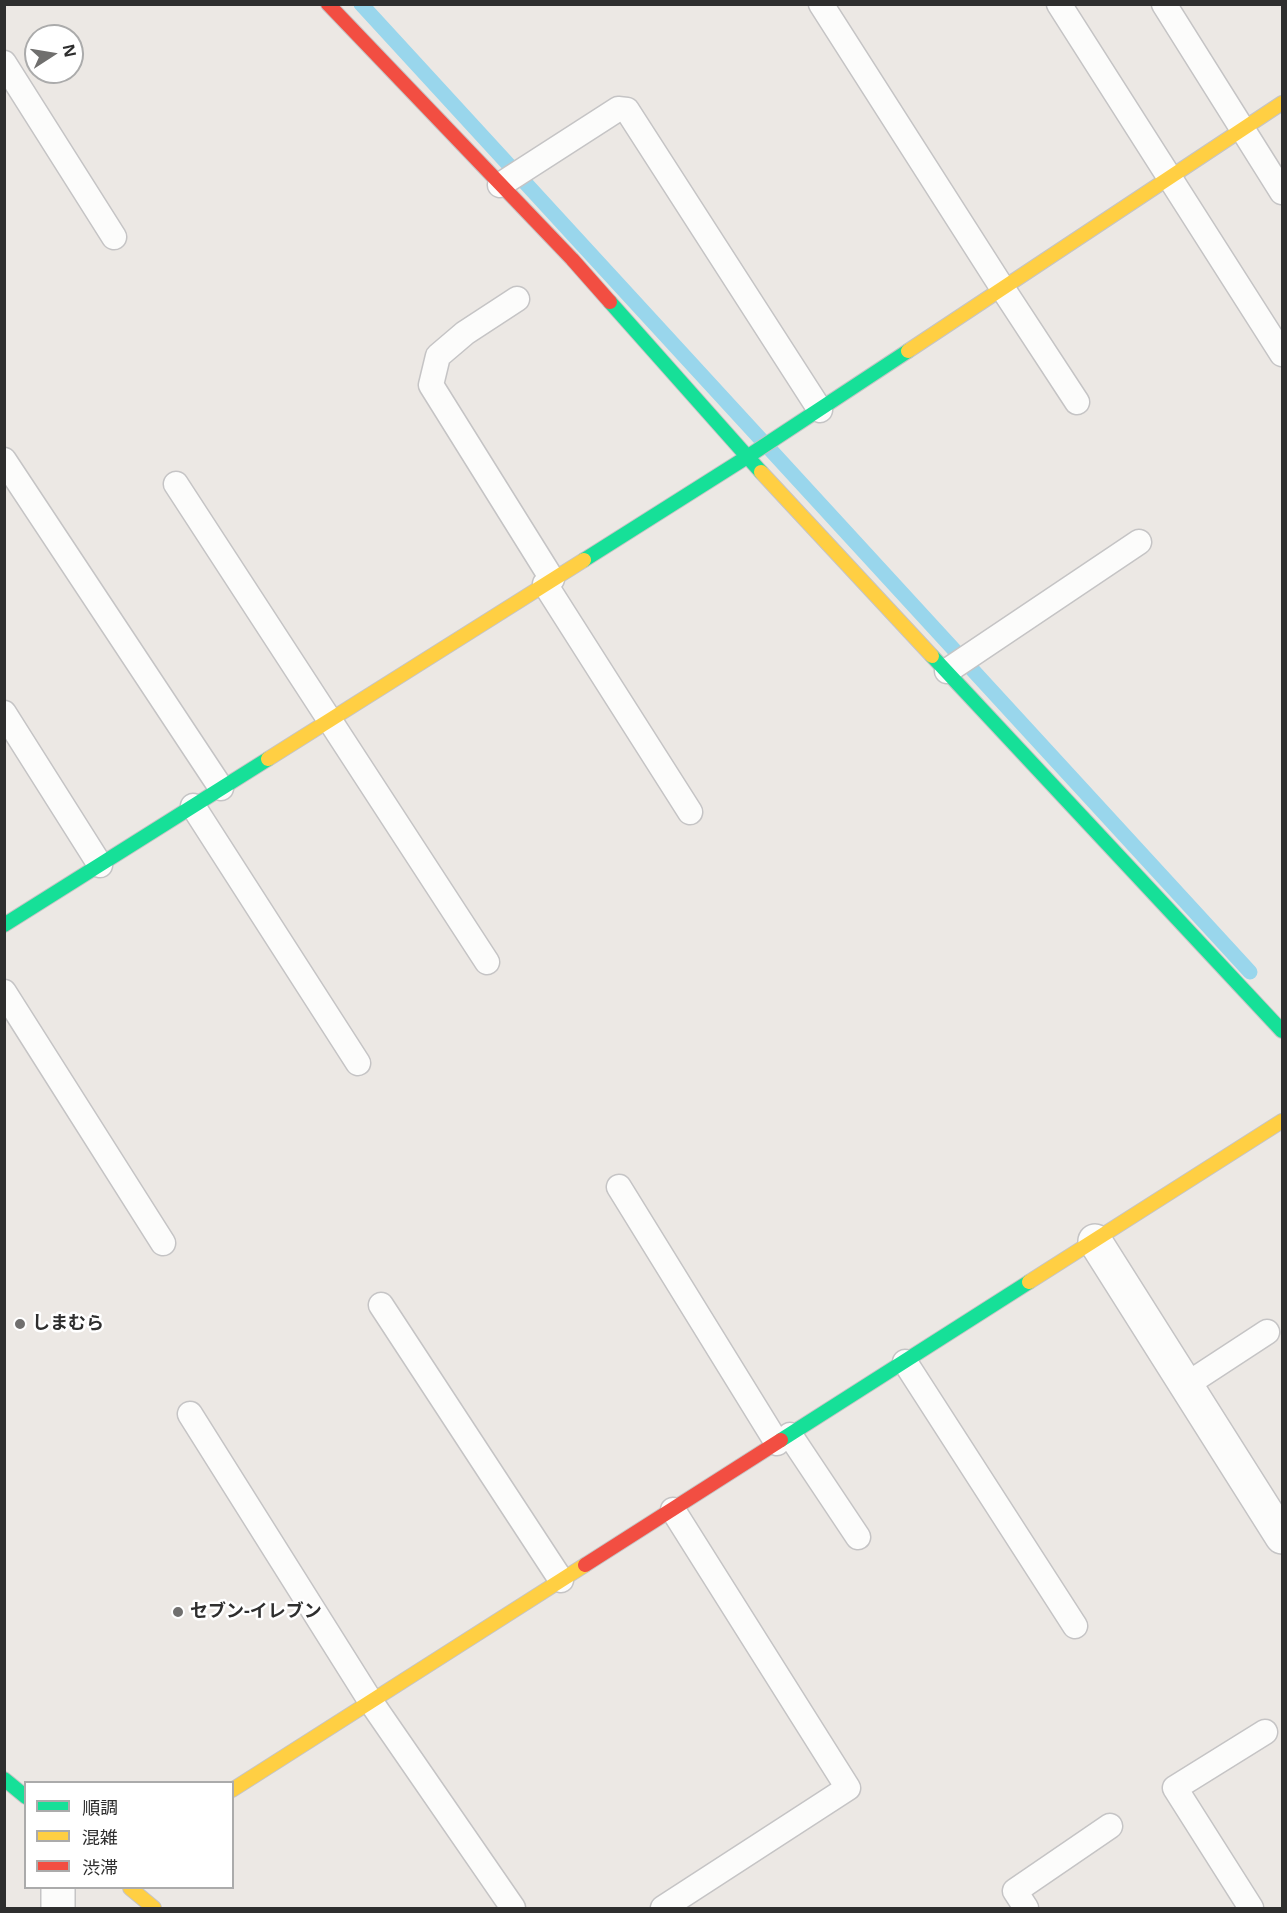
<!DOCTYPE html>
<html>
<head>
<meta charset="utf-8">
<style>
  body { margin:0 }
  #map { position:relative; width:1287px; height:1913px; overflow:hidden; background:#ece8e4; font-family:"Noto Sans","Noto Sans JP",sans-serif }
  canvas { display:block }
  .frame { position:absolute; inset:0; border:6px solid #2e2e2e; pointer-events:none }
  .legend { position:absolute; left:24px; top:1781px; width:210px; height:108px; box-sizing:border-box; background:#fff; border:2px solid #ababab; margin:0; padding:8px 10px; list-style:none; font-size:18px; color:#2e2e2e }
  .legend li { display:flex; align-items:center; gap:12px; height:30px }
  .legend b { width:30px; border:2px solid #ababab }
  .north { position:absolute; left:24px; top:24px; width:60px; height:60px; box-sizing:border-box; background:#fff; border:2px solid #ababab; border-radius:50%; rotate:78deg; font-size:16px; font-weight:700; line-height:24px; text-align:center; color:#2e2e2e }
  .north::after { content:''; display:block; margin:auto; width:21px; height:27px; background:#706f6e; clip-path:polygon(50% 0,100% 100%,50% 72%,0 100%) }
</style>
</head>
<body>
<div id="map">
<canvas width="1287" height="1913"></canvas>
<div class="frame"></div>
<ul class="legend">
<li><b style="height:8px;background:#16e098"></b>順調</li>
<li><b style="height:8px;background:#ffcf43"></b>混雑</li>
<li><b style="height:8px;background:#f24e42"></b>渋滞</li>
</ul>
<div class="north">N</div>
</div>
<script>
const context = document.querySelector('canvas').getContext('2d');
context.lineJoin = 'round';
function stroke(path, color, width, dash) {
  context.strokeStyle = color;
  context.lineWidth = width;
  context.lineCap = dash ? 'butt' : 'round';
  context.setLineDash(dash || []);
  context.stroke(path);
}
function label(font, color, halo, rows, align = 'center') {
  context.font = font + ' "Noto Sans","Noto Sans JP",sans-serif';
  context.lineWidth = 5;
  context.setLineDash([]);
  context.textBaseline = 'middle';
  context.strokeStyle = halo;
  context.fillStyle = color;
  for (const [text, x, y, turn = 0] of rows) {
    context.save();
    context.translate(x, y);
    context.rotate((+turn || 0) * Math.PI / 180);
    context.textAlign = isNaN(turn) ? turn : align;
    if (halo) context.strokeText(text, 0, 0);
    context.fillText(text, 0, 0);
    context.restore();
  }
}
stroke(new Path2D(`
  M 361,4 L 1250,972`), '#99d6ec', 15);
const lane = new Path2D(`
  M 821,4 L 1003,289 L 1077,402
  M 1059,4 L 1282,354
  M 1164,4 L 1282,192
  M 4,63 L 114,237
  M 500,185 L 618,109 L 627,110 L 820,410
  M 517,299 L 465,333 L 438,356 L 431,385 L 552,579
  M 4,460 L 221,788
  M 176,484 L 487,962
  M 545,584 L 690,812
  M 947,671 L 1139,542
  M 4,713 L 100,865
  M 193,806 L 358,1063
  M 4,992 L 163,1243
  M 619,1187 L 777,1443
  M 381,1305 L 561,1580
  M 905,1362 L 1075,1626
  M 1186,1385 L 1267,1332
  M 190,1414 L 371,1702 L 513,1908
  M 790,1435 L 858,1537
  M 663,1908 L 848,1788 L 673,1510
  M 1026,1908 L 1015,1891 L 1110,1826
  M 1251,1908 L 1175,1788 L 1265,1732`);
const street = new Path2D(`
  M 1095,1241 L 1282,1537
  M 58,1908 L 58,1888`);
const fast = new Path2D(`
  M 610,302 L 761,472
  M 584,560 L 747,457 L 908,351
  M 932,656 L 1282,1031
  M 4,925 L 268,759
  M 781,1440 L 1029,1282
  M 4,1779 L 26,1797`);
const slow = new Path2D(`
  M 908,351 L 1282,103
  M 761,472 L 932,656
  M 268,759 L 584,560
  M 1029,1282 L 1282,1121
  M 232,1790 L 585,1565
  M 130,1888 L 154,1908`);
const jam = new Path2D(`
  M 328,4 L 572,259 L 610,302
  M 585,1565 L 781,1440`);
stroke(lane, '#c5c4c5', 27);
stroke(street, '#c5c4c5', 36);
stroke(fast, '#c5c4c5', 16);
stroke(slow, '#c5c4c5', 16);
stroke(jam, '#c5c4c5', 16);
stroke(lane, '#fcfcfb', 24);
stroke(street, '#fcfcfb', 33);
stroke(fast, '#16e098', 14);
stroke(slow, '#ffcf43', 14);
stroke(jam, '#f24e42', 14);
for (const [x, y, r, color] of [
  [20,1324,6,"#706f6e"],
  [178,1612,6,"#706f6e"]
]) {
  const dot = new Path2D();
  dot.arc(x, y, r, 0, 2 * Math.PI);
  context.fillStyle = color;
  context.fill(dot);
  stroke(dot, '#fff', 2);
}
label('bold 18px', '#2e2e2e', '#fff', [
  ["しまむら",32,1324],
  ["セブン-イレブン",190,1612]
], 'left');
</script>
</body>
</html>
